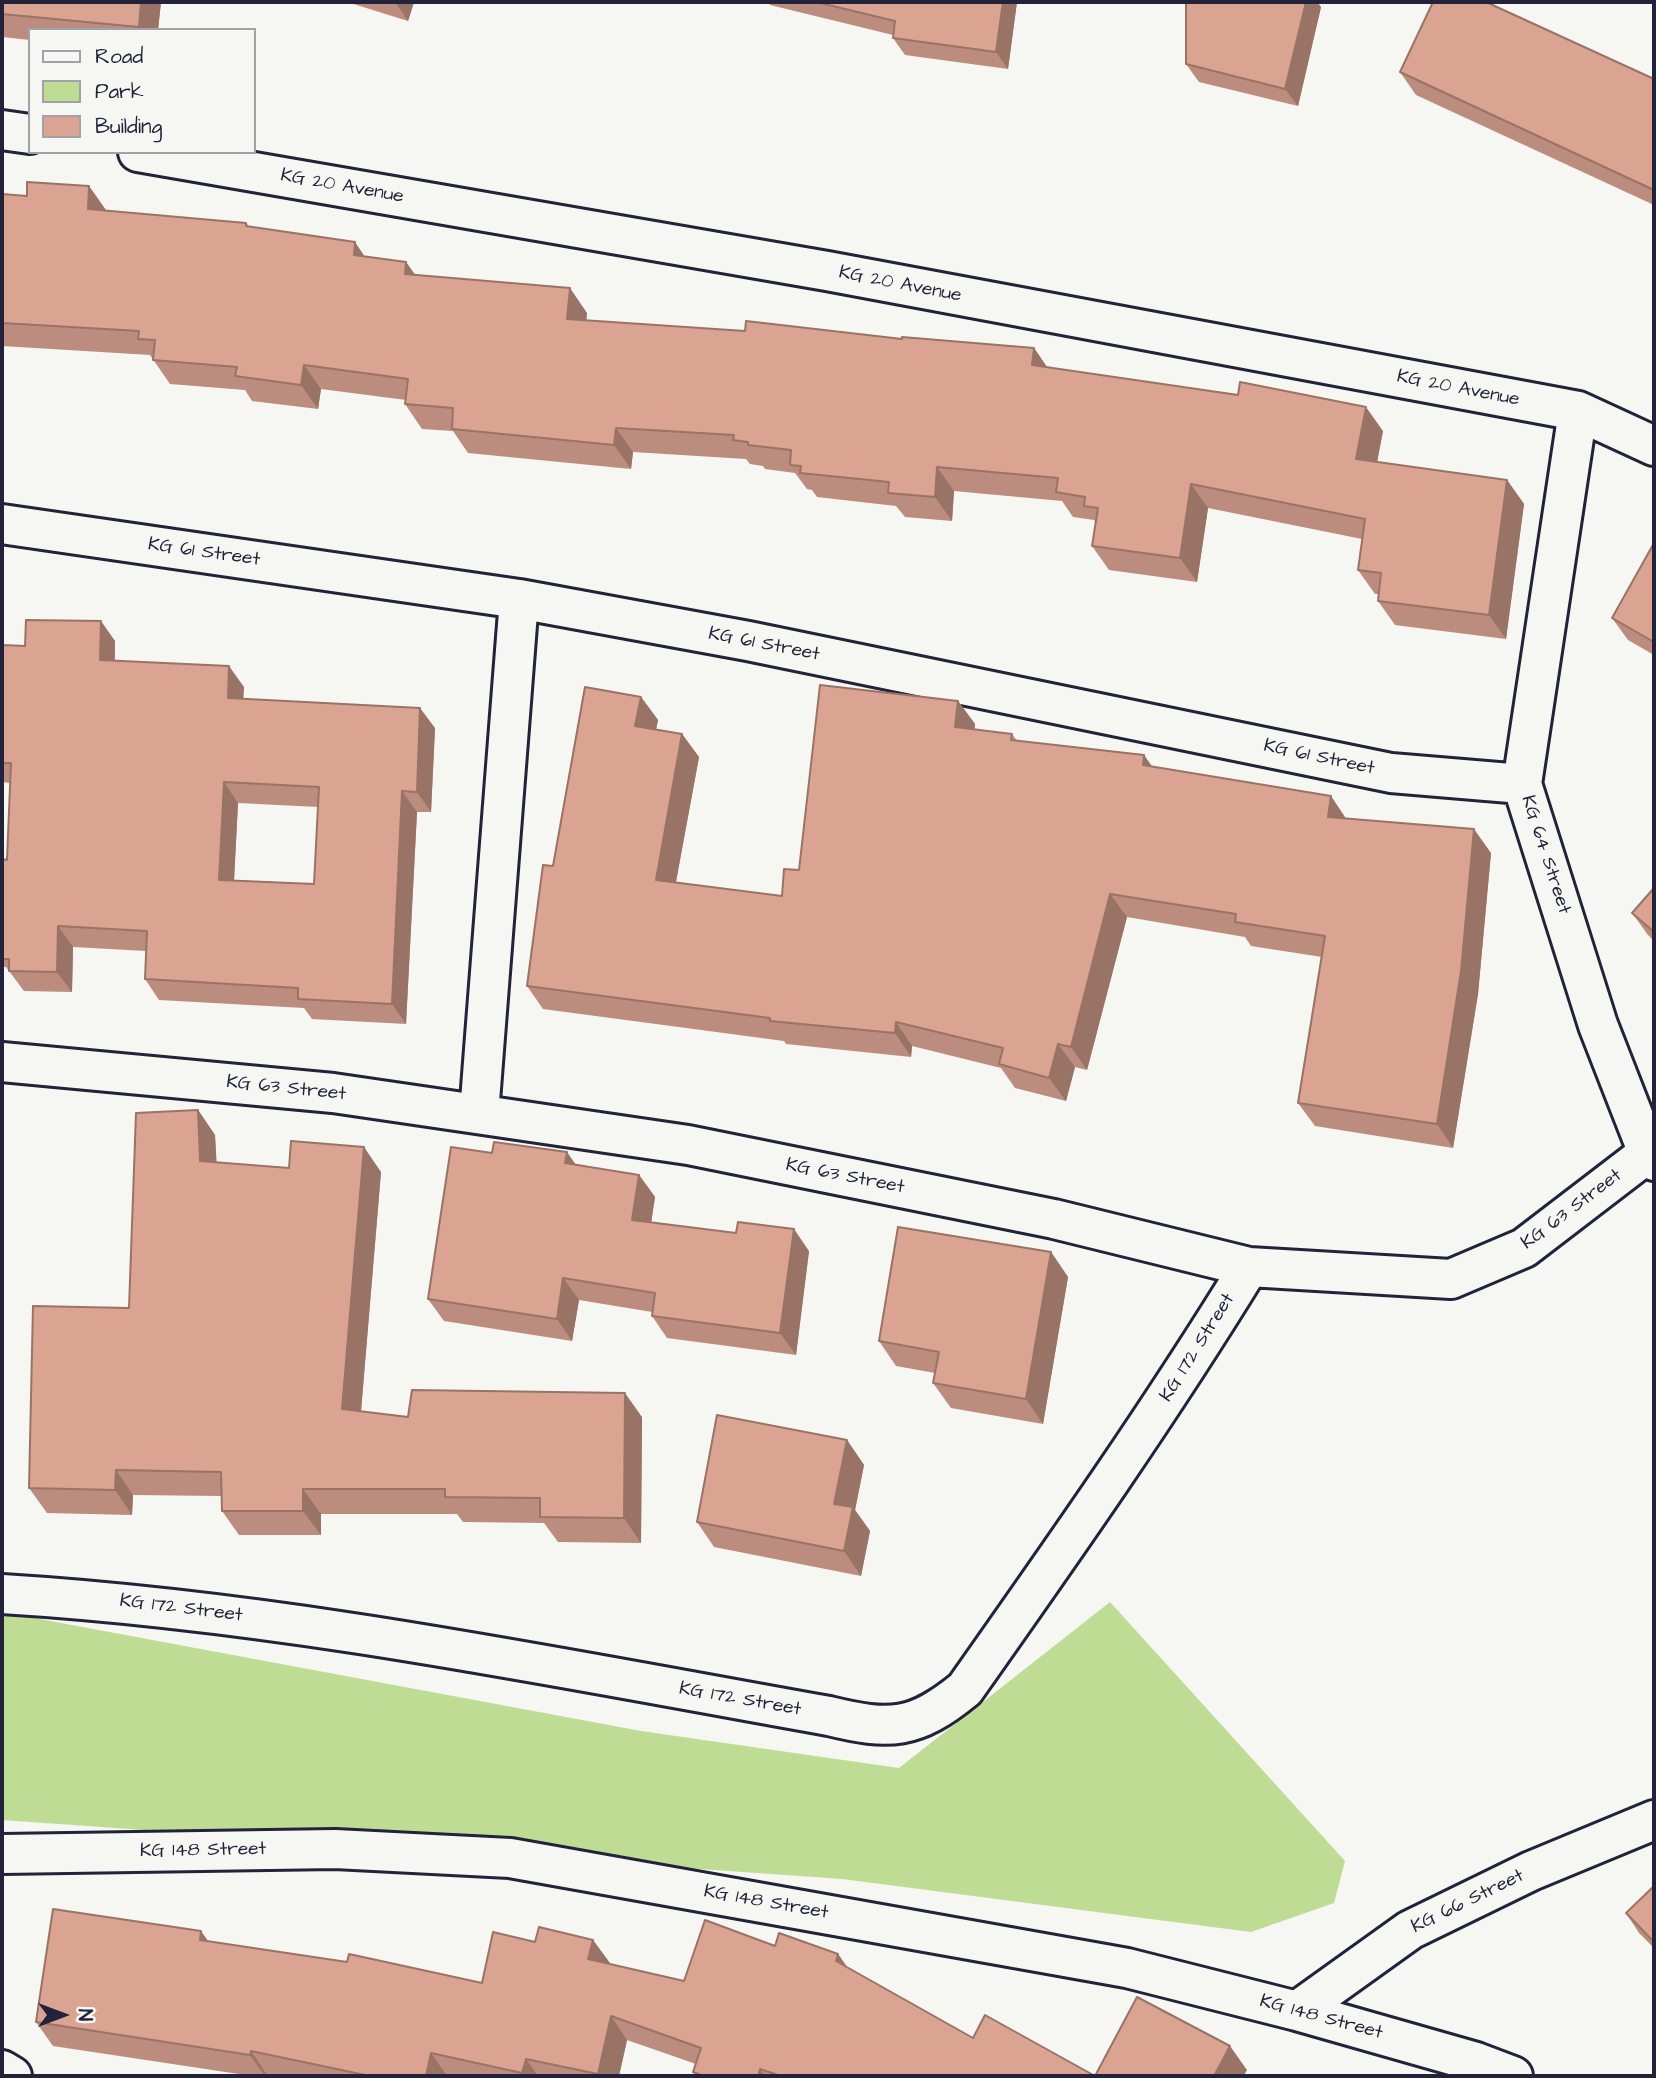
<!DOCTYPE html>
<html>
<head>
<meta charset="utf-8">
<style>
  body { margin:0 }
  #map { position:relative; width:1656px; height:2078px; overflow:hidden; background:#f6f6f2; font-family:"Architects Daughter",sans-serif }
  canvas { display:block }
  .frame { position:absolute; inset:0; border:4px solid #22223b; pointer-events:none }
  .legend { position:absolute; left:28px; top:28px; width:228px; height:126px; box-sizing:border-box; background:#f6f6f2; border:2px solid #a1a1a9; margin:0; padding:9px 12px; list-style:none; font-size:21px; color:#22223b }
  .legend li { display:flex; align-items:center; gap:14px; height:35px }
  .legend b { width:35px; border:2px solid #a1a1a9 }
  .north { position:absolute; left:28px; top:1980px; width:70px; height:70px; -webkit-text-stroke:5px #f6f6f2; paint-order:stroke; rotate:90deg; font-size:19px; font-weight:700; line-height:28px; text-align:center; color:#22223b }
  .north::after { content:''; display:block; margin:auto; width:24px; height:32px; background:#22223b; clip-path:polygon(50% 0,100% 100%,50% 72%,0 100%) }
</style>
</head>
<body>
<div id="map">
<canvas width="1656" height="2078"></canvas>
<div class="frame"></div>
<ul class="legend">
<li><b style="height:9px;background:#f6f6f2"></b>Road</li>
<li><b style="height:19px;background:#bfdc94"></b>Park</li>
<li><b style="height:19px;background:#dba492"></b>Building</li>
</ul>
<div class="north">N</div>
</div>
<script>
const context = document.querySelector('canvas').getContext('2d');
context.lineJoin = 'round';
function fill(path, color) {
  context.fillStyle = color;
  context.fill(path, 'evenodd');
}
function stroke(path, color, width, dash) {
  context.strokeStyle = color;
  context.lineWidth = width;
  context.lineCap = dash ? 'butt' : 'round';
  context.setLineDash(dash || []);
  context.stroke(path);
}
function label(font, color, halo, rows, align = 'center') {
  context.font = font + ' "Architects Daughter",sans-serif';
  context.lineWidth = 5;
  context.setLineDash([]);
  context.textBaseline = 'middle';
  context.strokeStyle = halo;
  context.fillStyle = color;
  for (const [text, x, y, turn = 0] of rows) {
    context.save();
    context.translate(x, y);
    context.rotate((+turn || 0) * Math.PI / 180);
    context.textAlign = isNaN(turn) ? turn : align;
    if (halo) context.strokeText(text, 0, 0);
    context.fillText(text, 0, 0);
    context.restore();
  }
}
fill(new Path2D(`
  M 1110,1602 L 1345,1861 L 1334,1903 L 1251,1932 L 842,1879 L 2,1820 L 2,1612 L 641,1731 L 899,1768 Z`), '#bfdc94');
const street = new Path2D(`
  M 2,130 L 30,134
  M 138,152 L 827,271 L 1578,411 L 1654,446
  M 1578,411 L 1522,784 L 1598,1025 L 1648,1153 L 1654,1161
  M 2,524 L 519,599 L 748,641 L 1391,773 L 1522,784
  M 2,1062 L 333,1093 L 688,1145 L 1054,1219 L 1249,1267 L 1451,1279 L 1524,1248 L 1648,1153
  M 479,1114 L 519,599
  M 2,1594 C 281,1611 554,1667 829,1716 C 890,1731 915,1730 965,1689 C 1063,1550 1160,1412 1249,1267
  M 2,1854 L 335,1849 L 510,1858 L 1127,1968 L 1297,2011 L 1476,2062 L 1513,2076
  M 1297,2011 L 1410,1930 L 1531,1871 L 1654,1820
  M 2,2070 L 12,2076`);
stroke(street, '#22223b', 44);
stroke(street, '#f6f6f2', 38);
fill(new Path2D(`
  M 2,2 L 161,2 L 158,30 L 30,30 L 30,40 L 2,37 Z
  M 347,2 L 414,2 L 408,21 Z
  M 768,2 L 1017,2 L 1008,69 L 905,55 L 893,38 L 893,35 L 770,5 Z
  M 1186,2 L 1317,2 L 1321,7 L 1298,106 L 1199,82 L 1186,64 Z
  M 1400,72 L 1654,79 L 1654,205 L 1416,95 Z
  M 89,186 L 106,211 L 246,223 L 249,226 L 364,256 L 406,262 L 415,275 L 587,313 L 586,321 L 1034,348 L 1047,367 L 1383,431 L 1377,462 L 1507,480 L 1524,504 L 1506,639 L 1395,625 L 1378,601 L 1378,594 L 1375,594 L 1358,570 L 1362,539 L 1208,508 L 1197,582 L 1109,570 L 1092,546 L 1096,523 L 1094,520 L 1073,517 L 1062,501 L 954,491 L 952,521 L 905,517 L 896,506 L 817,497 L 812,490 L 807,489 L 795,473 L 765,469 L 763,466 L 750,464 L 746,459 L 633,452 L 631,469 L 468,453 L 453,431 L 422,429 L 405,404 L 406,400 L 321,389 L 318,409 L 252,401 L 245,390 L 170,384 L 150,355 L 2,346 L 2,194 L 27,196 Z
  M 1654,543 L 1654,655 L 1628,640 L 1612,618 Z
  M 115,641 L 115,660 L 244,687 L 243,699 L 435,728 L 431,812 L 417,812 L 406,1024 L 312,1019 L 304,1008 L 159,1000 L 145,979 L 146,951 L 73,947 L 72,992 L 24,991 L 6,967 L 2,967 L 2,859 L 7,860 L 10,783 L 2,782 L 2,645 L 25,646 ZM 238,803 L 318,807 L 314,884 L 234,880 Z
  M 641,697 L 658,720 L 656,729 L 682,734 L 699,757 L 676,882 L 782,896 L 799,870 L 958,701 L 975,724 L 974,730 L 1012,734 L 1017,741 L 1144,755 L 1152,767 L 1346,818 L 1491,853 L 1478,994 L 1453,1148 L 1315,1126 L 1298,1103 L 1322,957 L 1251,946 L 1245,937 L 1127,917 L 1087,1070 L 1075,1067 L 1066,1101 L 1015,1088 L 1001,1068 L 912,1046 L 911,1057 L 786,1044 L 784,1041 L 543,1009 L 527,986 L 553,866 Z
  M 1654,888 L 1654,941 L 1648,935 L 1632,913 Z
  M 198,1110 L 215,1135 L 216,1162 L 289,1168 L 381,1172 L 361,1412 L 408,1417 L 642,1417 L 641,1543 L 558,1542 L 544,1523 L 463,1522 L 457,1514 L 321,1514 L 321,1535 L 239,1535 L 222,1511 L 221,1496 L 133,1495 L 132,1515 L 47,1513 L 29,1488 L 129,1308 Z
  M 492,1153 L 639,1175 L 655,1197 L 651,1223 L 809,1251 L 796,1355 L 667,1338 L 652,1316 L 652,1312 L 579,1300 L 572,1341 L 444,1321 L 428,1299 Z
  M 1051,1252 L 1068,1277 L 1043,1424 L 951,1408 L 933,1383 L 935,1373 L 896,1366 L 879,1341 Z
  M 847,1440 L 864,1465 L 855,1510 L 870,1531 L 861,1576 L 714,1547 L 697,1522 Z
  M 1654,1886 L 1654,1948 L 1639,1933 L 1626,1913 Z
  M 593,1940 L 610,1964 L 684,1981 L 775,1946 L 838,1954 L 847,1968 L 973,2038 L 1095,2076 L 1247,2070 L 1243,2076 L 696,2076 L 693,2072 L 696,2064 L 627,2040 L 619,2076 L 274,2076 L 267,2075 L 267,2076 L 252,2076 L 53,2046 L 36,2022 L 208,1941 L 482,1983 L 535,1942 Z`), '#bc8d7e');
fill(new Path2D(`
  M 141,2 L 161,2 L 158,30 L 141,30 L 139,27 Z
  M 396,2 L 414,2 L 408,21 L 396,3 Z
  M 1003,2 L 1017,2 L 1008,69 L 996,52 Z
  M 1306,2 L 1317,2 L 1321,7 L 1298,106 L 1285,89 Z
  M 89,186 L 106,210 L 105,234 L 88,209 Z
  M 355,242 L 371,266 L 354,255 Z
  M 406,262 L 423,286 L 405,274 Z
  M 570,288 L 587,313 L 584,343 L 567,319 Z
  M 1034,348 L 1051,373 L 1032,365 Z
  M 304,365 L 321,389 L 318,409 L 301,385 Z
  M 1366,407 L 1383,431 L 1373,483 L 1356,459 Z
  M 616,428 L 633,452 L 631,469 L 614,445 Z
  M 937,467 L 954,491 L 952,521 L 935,497 Z
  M 1507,480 L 1524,504 L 1506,639 L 1489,615 Z
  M 1191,484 L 1208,508 L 1197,582 L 1180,558 Z
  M 101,621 L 115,641 L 114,680 L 100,660 Z
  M 229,666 L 244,687 L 242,719 L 228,698 Z
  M 641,697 L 658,720 L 652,749 L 635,726 Z
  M 958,701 L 975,724 L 972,751 L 955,727 Z
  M 420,708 L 435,728 L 431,812 L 417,792 Z
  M 682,734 L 699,757 L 672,903 L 656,880 Z
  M 1144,755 L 1160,778 L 1143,765 Z
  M 224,782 L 238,803 L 233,900 L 219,880 Z
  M 402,791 L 417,812 L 406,1024 L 392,1004 Z
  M 1331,796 L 1347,820 L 1328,817 Z
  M 1474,829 L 1491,853 L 1478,994 L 1453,1148 L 1437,1124 Z
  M 1110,894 L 1127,917 L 1087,1070 L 1071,1047 Z
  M 58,926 L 73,947 L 72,992 L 57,972 Z
  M 896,1022 L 912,1046 L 911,1057 L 895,1033 Z
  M 1058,1044 L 1075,1067 L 1066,1101 L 1049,1078 Z
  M 198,1110 L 215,1135 L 218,1186 L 200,1161 Z
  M 364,1147 L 381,1172 L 359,1434 L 342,1409 Z
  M 567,1152 L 583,1175 L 565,1163 Z
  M 639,1175 L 655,1197 L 648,1243 L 632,1220 Z
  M 794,1229 L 809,1251 L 796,1355 L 780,1333 Z
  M 1051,1252 L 1068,1277 L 1043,1424 L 1026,1399 Z
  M 563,1278 L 579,1300 L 572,1341 L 557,1319 Z
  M 625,1393 L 642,1417 L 641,1543 L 624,1518 Z
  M 847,1440 L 864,1465 L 855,1510 L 870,1531 L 861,1576 L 844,1551 L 834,1504 Z
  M 116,1470 L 133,1495 L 132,1515 L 115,1490 Z
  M 303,1489 L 321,1514 L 321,1535 L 303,1511 Z
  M 201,1931 L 218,1955 L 200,1940 Z
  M 593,1940 L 610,1963 L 605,1983 L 588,1959 Z
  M 838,1954 L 855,1978 L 836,1961 Z
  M 611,2016 L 627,2040 L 619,2076 L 599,2076 L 598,2074 Z
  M 1230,2046 L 1247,2070 L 1243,2076 L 1214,2076 Z
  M 251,2051 L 267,2075 L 267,2076 L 265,2076 L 250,2055 Z
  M 431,2053 L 447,2076 L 426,2076 Z
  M 526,2059 L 538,2076 L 524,2076 L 522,2073 Z
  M 760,2069 L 765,2076 L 758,2076 Z`), '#997366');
const building = new Path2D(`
  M 2,2 L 141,2 L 139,27 L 2,14 Z
  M 816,2 L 1003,2 L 996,52 L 893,38 L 895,21 Z
  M 1186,2 L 1306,2 L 1285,89 L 1186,64 Z
  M 1433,2 L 1486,2 L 1654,79 L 1654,190 L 1400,72 Z
  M 27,182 L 89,186 L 88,209 L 246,223 L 246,226 L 355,242 L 354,255 L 406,262 L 405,274 L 570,288 L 567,319 L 745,331 L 746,321 L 902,339 L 902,337 L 1034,348 L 1032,365 L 1238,395 L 1240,382 L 1366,407 L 1356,459 L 1507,480 L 1489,615 L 1378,601 L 1381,573 L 1358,570 L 1365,519 L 1191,484 L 1180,558 L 1092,546 L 1098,508 L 1084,506 L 1085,497 L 1056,492 L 1058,478 L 937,467 L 935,497 L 888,493 L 889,482 L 800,473 L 801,466 L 790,465 L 791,450 L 748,445 L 748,442 L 733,440 L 734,435 L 616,428 L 614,445 L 452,429 L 453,408 L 405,404 L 408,379 L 304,365 L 301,385 L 235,376 L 237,367 L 153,360 L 155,340 L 138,339 L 139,331 L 2,323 L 2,194 L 27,196 Z
  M 1654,543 L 1654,642 L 1612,618 Z
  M 26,620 L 101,621 L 100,660 L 229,666 L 228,698 L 420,708 L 417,792 L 402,791 L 392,1004 L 298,999 L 298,988 L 145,979 L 147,931 L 58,926 L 57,972 L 9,971 L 9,959 L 2,959 L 2,859 L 7,860 L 11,763 L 2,763 L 2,645 L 25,646 ZM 224,782 L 319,787 L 314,884 L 219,880 Z
  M 820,685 L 958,701 L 955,727 L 1012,734 L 1011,740 L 1144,755 L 1143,765 L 1331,796 L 1328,817 L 1474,829 L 1461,971 L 1437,1124 L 1298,1103 L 1325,936 L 1235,922 L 1236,914 L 1110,894 L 1071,1047 L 1058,1044 L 1049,1078 L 999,1064 L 1003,1048 L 896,1022 L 895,1033 L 770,1021 L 770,1018 L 527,986 L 543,865 L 553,866 L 585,687 L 641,697 L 635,726 L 682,734 L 656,880 L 782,896 L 784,869 L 799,870 Z
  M 1654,888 L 1654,932 L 1632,913 Z
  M 198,1110 L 200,1161 L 289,1168 L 291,1141 L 364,1147 L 342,1409 L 408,1417 L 412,1390 L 625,1393 L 624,1518 L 540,1517 L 540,1498 L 445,1497 L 445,1489 L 303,1489 L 303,1511 L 222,1511 L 221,1472 L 116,1470 L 115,1490 L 29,1488 L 33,1306 L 129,1308 L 136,1113 Z
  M 494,1142 L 567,1152 L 565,1163 L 639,1175 L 632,1220 L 736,1233 L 738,1222 L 794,1229 L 780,1333 L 652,1316 L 655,1293 L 563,1278 L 557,1319 L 428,1299 L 451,1147 L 492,1153 Z
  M 898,1227 L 1051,1252 L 1026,1399 L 933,1383 L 939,1352 L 879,1341 Z
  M 717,1415 L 847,1440 L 834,1504 L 853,1507 L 844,1551 L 697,1522 Z
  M 1654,1886 L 1654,1942 L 1626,1913 Z
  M 53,1909 L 201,1931 L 200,1940 L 347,1962 L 349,1954 L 482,1983 L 493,1932 L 535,1942 L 539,1927 L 593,1940 L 588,1959 L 684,1981 L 705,1920 L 775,1946 L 779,1933 L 838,1954 L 836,1961 L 973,2038 L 985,2015 L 1095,2076 L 1137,1997 L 1230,2046 L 1214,2076 L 781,2076 L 760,2069 L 758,2076 L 704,2076 L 693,2072 L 701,2048 L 611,2016 L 598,2074 L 526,2059 L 522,2073 L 431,2053 L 426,2076 L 370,2076 L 251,2051 L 250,2055 L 36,2022 Z`);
fill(building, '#dba492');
stroke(building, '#997366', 2);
label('19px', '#22223b', '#f6f6f2', [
  ["KG 20 Avenue",342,187,10],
  ["KG 20 Avenue",900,285,11],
  ["KG 20 Avenue",1458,389,11],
  ["KG 61 Street",204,553,8],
  ["KG 61 Street",764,645,11],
  ["KG 61 Street",1319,758,12],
  ["KG 64 Street",1545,855,72],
  ["KG 63 Street",286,1089,6],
  ["KG 63 Street",845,1177,11],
  ["KG 63 Street",1572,1210,-37],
  ["KG 172 Street",1198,1348,-58],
  ["KG 172 Street",181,1609,7],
  ["KG 172 Street",740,1700,10],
  ["KG 148 Street",203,1851,-1],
  ["KG 66 Street",1468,1902,-26],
  ["KG 148 Street",766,1903,10],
  ["KG 148 Street",1321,2018,15]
]);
</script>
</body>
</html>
